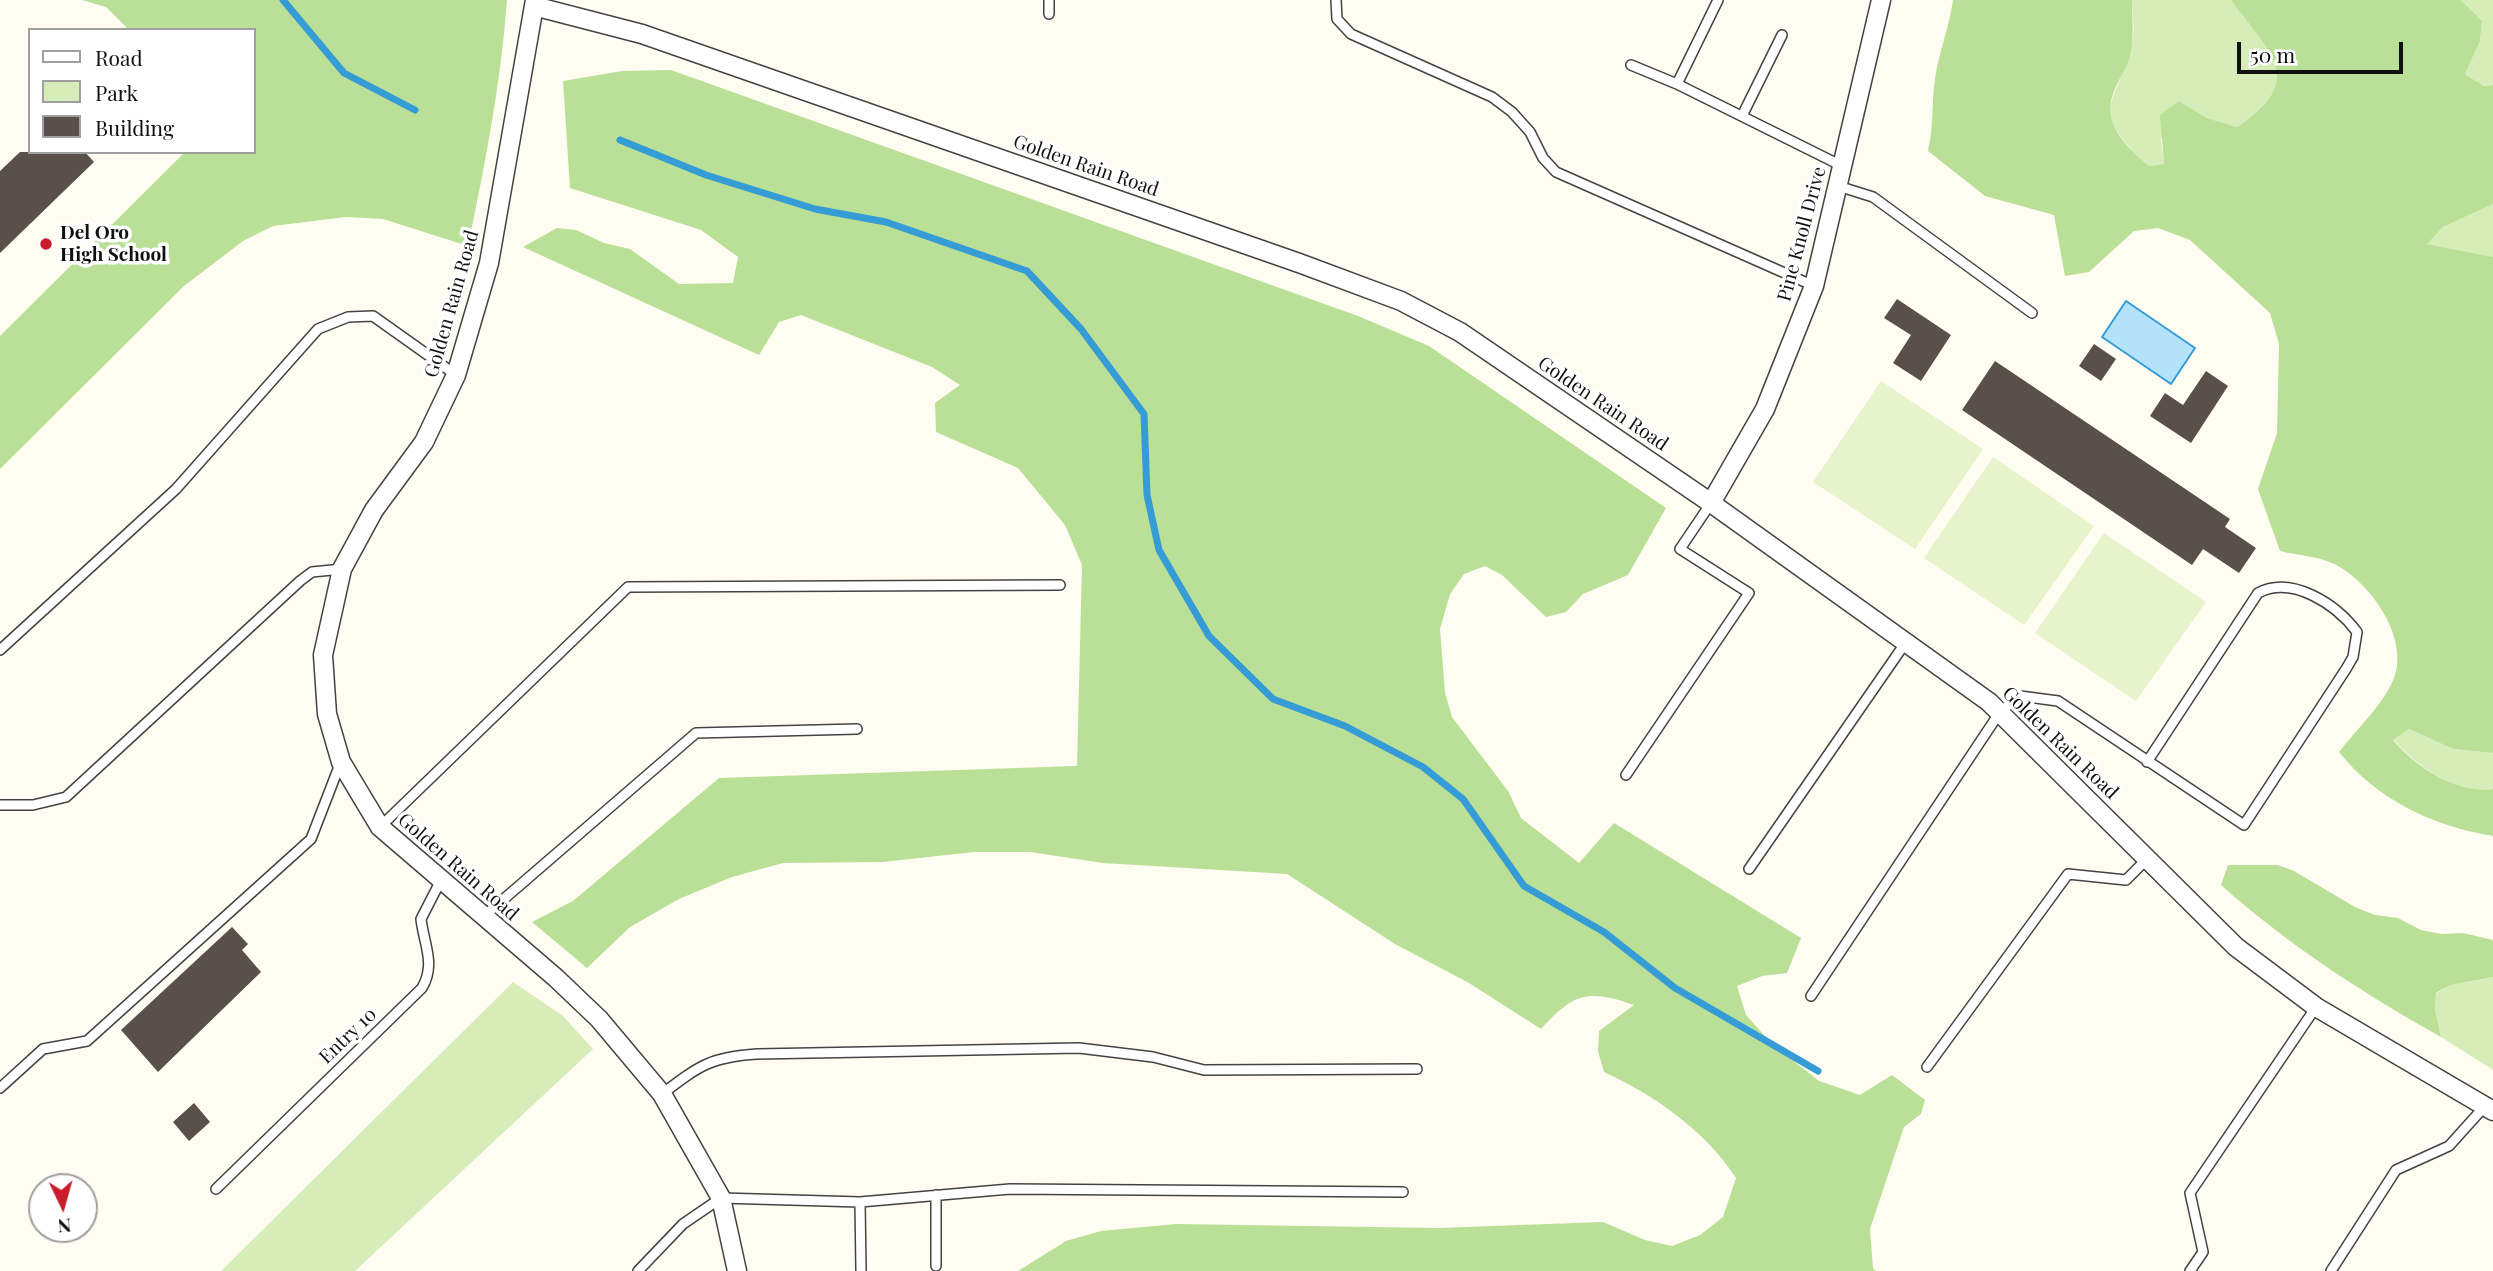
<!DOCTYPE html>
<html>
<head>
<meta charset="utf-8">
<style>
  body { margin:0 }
  #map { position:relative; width:2493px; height:1271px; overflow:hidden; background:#fffcf2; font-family:"Playfair Display",serif }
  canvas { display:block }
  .legend { position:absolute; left:28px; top:28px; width:228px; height:126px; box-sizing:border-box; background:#fff; border:2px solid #9f9f9f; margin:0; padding:9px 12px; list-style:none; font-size:21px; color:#101010 }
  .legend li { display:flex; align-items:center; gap:14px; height:35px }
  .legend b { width:35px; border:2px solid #9f9f9f }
  .north { position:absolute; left:28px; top:1173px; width:70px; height:70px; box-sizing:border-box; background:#fff; border:2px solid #9f9f9f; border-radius:50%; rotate:175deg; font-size:19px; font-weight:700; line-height:28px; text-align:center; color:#101010 }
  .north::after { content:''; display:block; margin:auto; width:24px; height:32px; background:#ca1d2c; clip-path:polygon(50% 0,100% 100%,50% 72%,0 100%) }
  .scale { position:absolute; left:2237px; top:42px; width:166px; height:32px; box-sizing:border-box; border:4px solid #101010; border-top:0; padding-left:9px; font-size:21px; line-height:24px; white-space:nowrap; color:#101010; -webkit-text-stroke:5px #fff; paint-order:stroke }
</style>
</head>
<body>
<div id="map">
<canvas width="2493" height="1271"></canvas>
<ul class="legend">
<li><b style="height:9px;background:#fff"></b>Road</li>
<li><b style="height:19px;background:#d6edb9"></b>Park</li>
<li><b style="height:19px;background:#59504b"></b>Building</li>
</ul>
<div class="north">N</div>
<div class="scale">50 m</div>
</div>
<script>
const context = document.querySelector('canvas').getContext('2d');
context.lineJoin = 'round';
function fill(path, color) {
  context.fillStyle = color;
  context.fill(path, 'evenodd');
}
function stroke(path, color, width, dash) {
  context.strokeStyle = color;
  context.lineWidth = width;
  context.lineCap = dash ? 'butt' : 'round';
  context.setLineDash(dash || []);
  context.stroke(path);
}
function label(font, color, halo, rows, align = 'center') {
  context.font = font + ' "Playfair Display",serif';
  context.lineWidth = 7;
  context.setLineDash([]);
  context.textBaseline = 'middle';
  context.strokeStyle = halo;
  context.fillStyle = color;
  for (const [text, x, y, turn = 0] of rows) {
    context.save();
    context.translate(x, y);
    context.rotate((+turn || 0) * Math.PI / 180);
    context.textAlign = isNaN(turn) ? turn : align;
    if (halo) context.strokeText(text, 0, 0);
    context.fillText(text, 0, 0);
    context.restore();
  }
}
fill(new Path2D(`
  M 2132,0 L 2231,0 C 2269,52 2310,76 2237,127 L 2207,118 L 2179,101 L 2161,139 L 2164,164 L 2148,166 C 2083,105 2119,107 2133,38 C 2135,26 2132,12 2132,0 Z
  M 2461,0 L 2493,0 L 2493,85 L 2484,86 L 2465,74 L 2480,41 L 2482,22 Z
  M 2493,204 L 2493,257 L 2427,244 L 2443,227 Z
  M 2409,729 L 2453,749 L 2493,753 L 2493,789 C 2455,795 2417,766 2393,739 Z
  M 2493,977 L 2493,1070 L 2441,1037 L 2435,1008 L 2436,994 L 2450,985 Z
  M 513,982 L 563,1016 L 593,1049 L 355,1271 L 221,1271 Z`), '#d6edb9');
fill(new Path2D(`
  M 82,0 L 507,0 C 501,83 485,164 468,246 L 383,219 L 346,217 L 273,226 L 243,241 L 184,286 L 0,469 L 0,336 L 185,152 L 254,152 L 254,30 L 129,30 L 106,7 Z
  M 1953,0 L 2132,0 C 2132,20 2135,40 2129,59 C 2125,71 2117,82 2113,94 C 2102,125 2127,147 2149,166 L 2164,164 L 2160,115 L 2179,101 L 2207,118 L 2237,127 C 2310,77 2268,52 2231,0 L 2461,0 L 2482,21 L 2480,41 L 2465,74 L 2484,86 L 2493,85 L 2493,204 L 2443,227 L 2427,244 L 2493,257 L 2493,753 L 2453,749 L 2409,729 L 2393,740 C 2416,767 2456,794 2493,789 L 2493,836 C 2433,826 2377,800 2339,752 C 2357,729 2383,705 2394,678 C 2410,637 2368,579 2332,563 C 2317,556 2296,555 2280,551 L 2258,489 L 2277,433 L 2279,344 L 2270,313 L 2190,240 L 2158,228 L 2134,231 L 2089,272 L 2065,276 L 2054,215 L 1985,196 L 1928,151 C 1933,129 1932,109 1934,86 C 1937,57 1949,29 1953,0 Z
  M 671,70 L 1358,316 L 1429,346 L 1666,508 L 1628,575 L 1583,594 L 1566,612 L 1546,617 L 1502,575 L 1485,566 L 1464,574 L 1450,594 L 1440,629 L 1445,693 L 1452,717 L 1508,791 L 1521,818 L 1579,863 L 1614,823 L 1801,938 L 1787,973 L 1762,976 L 1737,986 L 1746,1015 L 1771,1043 L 1819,1081 L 1860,1095 L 1892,1075 L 1925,1100 L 1921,1114 L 1904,1127 L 1870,1229 L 1873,1268 L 1876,1271 L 1018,1271 L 1066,1241 L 1101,1231 L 1176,1224 L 1438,1228 L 1603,1222 L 1645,1240 L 1672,1246 L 1700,1235 L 1723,1217 L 1736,1178 C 1705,1130 1654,1095 1604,1072 L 1598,1051 L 1599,1031 L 1634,1005 C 1587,989 1574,993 1541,1029 L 1469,983 L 1395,944 L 1287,874 L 1103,863 L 1030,852 L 974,852 L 883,862 L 783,863 L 732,877 L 679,899 L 630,927 L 587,968 L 532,922 L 573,901 L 719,778 L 1077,766 L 1082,565 L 1065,525 L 1018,468 L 936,432 L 935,403 L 960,385 L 932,367 L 801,315 L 779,322 L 759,355 L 523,247 L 557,228 L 576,230 L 604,243 L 630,249 L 679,284 L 733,283 L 738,257 L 701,230 L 570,188 L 563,81 L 622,71 Z
  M 2228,865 L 2278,865 L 2294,871 L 2355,907 L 2375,915 L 2398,918 L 2421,930 L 2441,934 L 2463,933 L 2493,940 L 2493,977 L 2450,985 L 2436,993 L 2435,1009 L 2441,1037 C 2364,994 2287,944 2221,885 Z`), '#badf97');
fill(new Path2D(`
  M 1881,381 L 1983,449 L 1915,549 L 1813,482 Z
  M 1993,457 L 2094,526 L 2024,625 L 1924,558 Z
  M 2104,533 L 2206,602 L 2136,701 L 2035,633 Z`), '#e7f3cb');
const water = new Path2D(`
  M 2126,301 L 2195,348 L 2171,384 L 2102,337 Z`);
fill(water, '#b3e2fa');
stroke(water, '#359cd6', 2);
stroke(new Path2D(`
  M 283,0 L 344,73 L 415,110
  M 620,140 L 706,175 L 815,209 L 886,222 L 1027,271 L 1081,329 L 1144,414 L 1147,495 L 1159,550 L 1209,636 L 1273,699 L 1345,726 L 1423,767 L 1463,799 L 1524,886 L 1604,932 L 1675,988 L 1818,1071`), '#359cd6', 7);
fill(new Path2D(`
  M 20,152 L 85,152 L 94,162 L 0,253 L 0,171 Z
  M 1897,299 L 1951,335 L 1921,381 L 1893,363 L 1911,335 L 1884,318 Z
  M 2094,344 L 2116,359 L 2101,381 L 2079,366 Z
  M 1995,361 L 2230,519 L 2225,527 L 2256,548 L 2239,573 L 2203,549 L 2192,565 L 1962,410 Z
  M 2206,371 L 2228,386 L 2191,443 L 2150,416 L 2165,393 L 2183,405 Z
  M 232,927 L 248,944 L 242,950 L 261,972 L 158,1072 L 121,1030 Z
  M 194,1103 L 210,1122 L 189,1141 L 173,1122 Z`), '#59504b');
const service = new Path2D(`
  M 1336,0 L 1337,19 L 1351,34 L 1492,97 L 1512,112 L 1530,132 L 1543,158 L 1556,172 L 1814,286
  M 1718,0 L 1677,84 L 1842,166
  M 1049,14 L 1049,0
  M 1631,65 L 1677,84
  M 1742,116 L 1782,35
  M 1838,186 L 1873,197 L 2032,313
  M 0,650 L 176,489 L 318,329 L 348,317 L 373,316 L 456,375
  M 1626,775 L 1749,593 L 1680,549 L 1711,503
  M 0,805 L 33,805 L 66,797 L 300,581 L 312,572 L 342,569
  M 380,827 L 628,587 L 1060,585
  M 1749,869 L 1906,642
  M 483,917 L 696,733 L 857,729
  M 1811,996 L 2000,712 L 2020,696 L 2058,701 L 2244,825 L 2346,669 L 2353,657 L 2357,632 C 2336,604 2292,575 2258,593 L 2147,762
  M 1927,1067 L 2068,874 L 2126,880 L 2147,859
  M 0,1088 L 43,1049 L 87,1041 L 311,839 L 340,764
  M 662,1094 C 699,1066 710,1057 757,1054 L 1079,1048 L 1153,1057 L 1204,1070 L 1417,1069
  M 216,1189 L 422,988 C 436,964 424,945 421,919 L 440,882
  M 860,1202 L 861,1270
  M 936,1266 L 936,1195
  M 638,1271 L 683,1224 L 721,1198 L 860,1202 L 1010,1189 L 1403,1192
  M 2190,1271 L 2203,1252 L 2190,1193 L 2316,1007
  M 2331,1271 L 2396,1170 L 2449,1146 L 2485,1106`);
const minor = new Path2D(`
  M 535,0 L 489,263 L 456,375 L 424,442 L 374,510 L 342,569 L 323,655 L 327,714 L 341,762 L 380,827 L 556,978 L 599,1019 L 662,1094 L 721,1198 L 737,1271
  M 534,6 L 642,34 L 1299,263 L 1401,301 L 1460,332 L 1711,503 L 1989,702 L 2236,947 L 2316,1007 L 2493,1111
  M 1711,503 L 1765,409 L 1814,286 L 1881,0`);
stroke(service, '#434343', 12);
stroke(minor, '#434343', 21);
stroke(service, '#fff', 9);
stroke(minor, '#fff', 18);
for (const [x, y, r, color] of [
  [46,244,7,"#ca1d2c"]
]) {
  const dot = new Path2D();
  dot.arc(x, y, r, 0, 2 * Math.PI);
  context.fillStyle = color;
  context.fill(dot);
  stroke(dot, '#fff', 2.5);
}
label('19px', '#101010', '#fff', [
  ["Golden Rain Road",1086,166,19],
  ["Pine Knoll Drive",1802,234,-75],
  ["Golden Rain Road",452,304,-74],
  ["Golden Rain Road",1603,404,34],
  ["Golden Rain Road",2060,743,44],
  ["Golden Rain Road",458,867,41],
  ["Entry 10",348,1036,-44]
]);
label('bold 19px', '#101010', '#fff', [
  ["Del Oro",60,233],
  ["High School",60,255]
], 'left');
</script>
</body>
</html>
